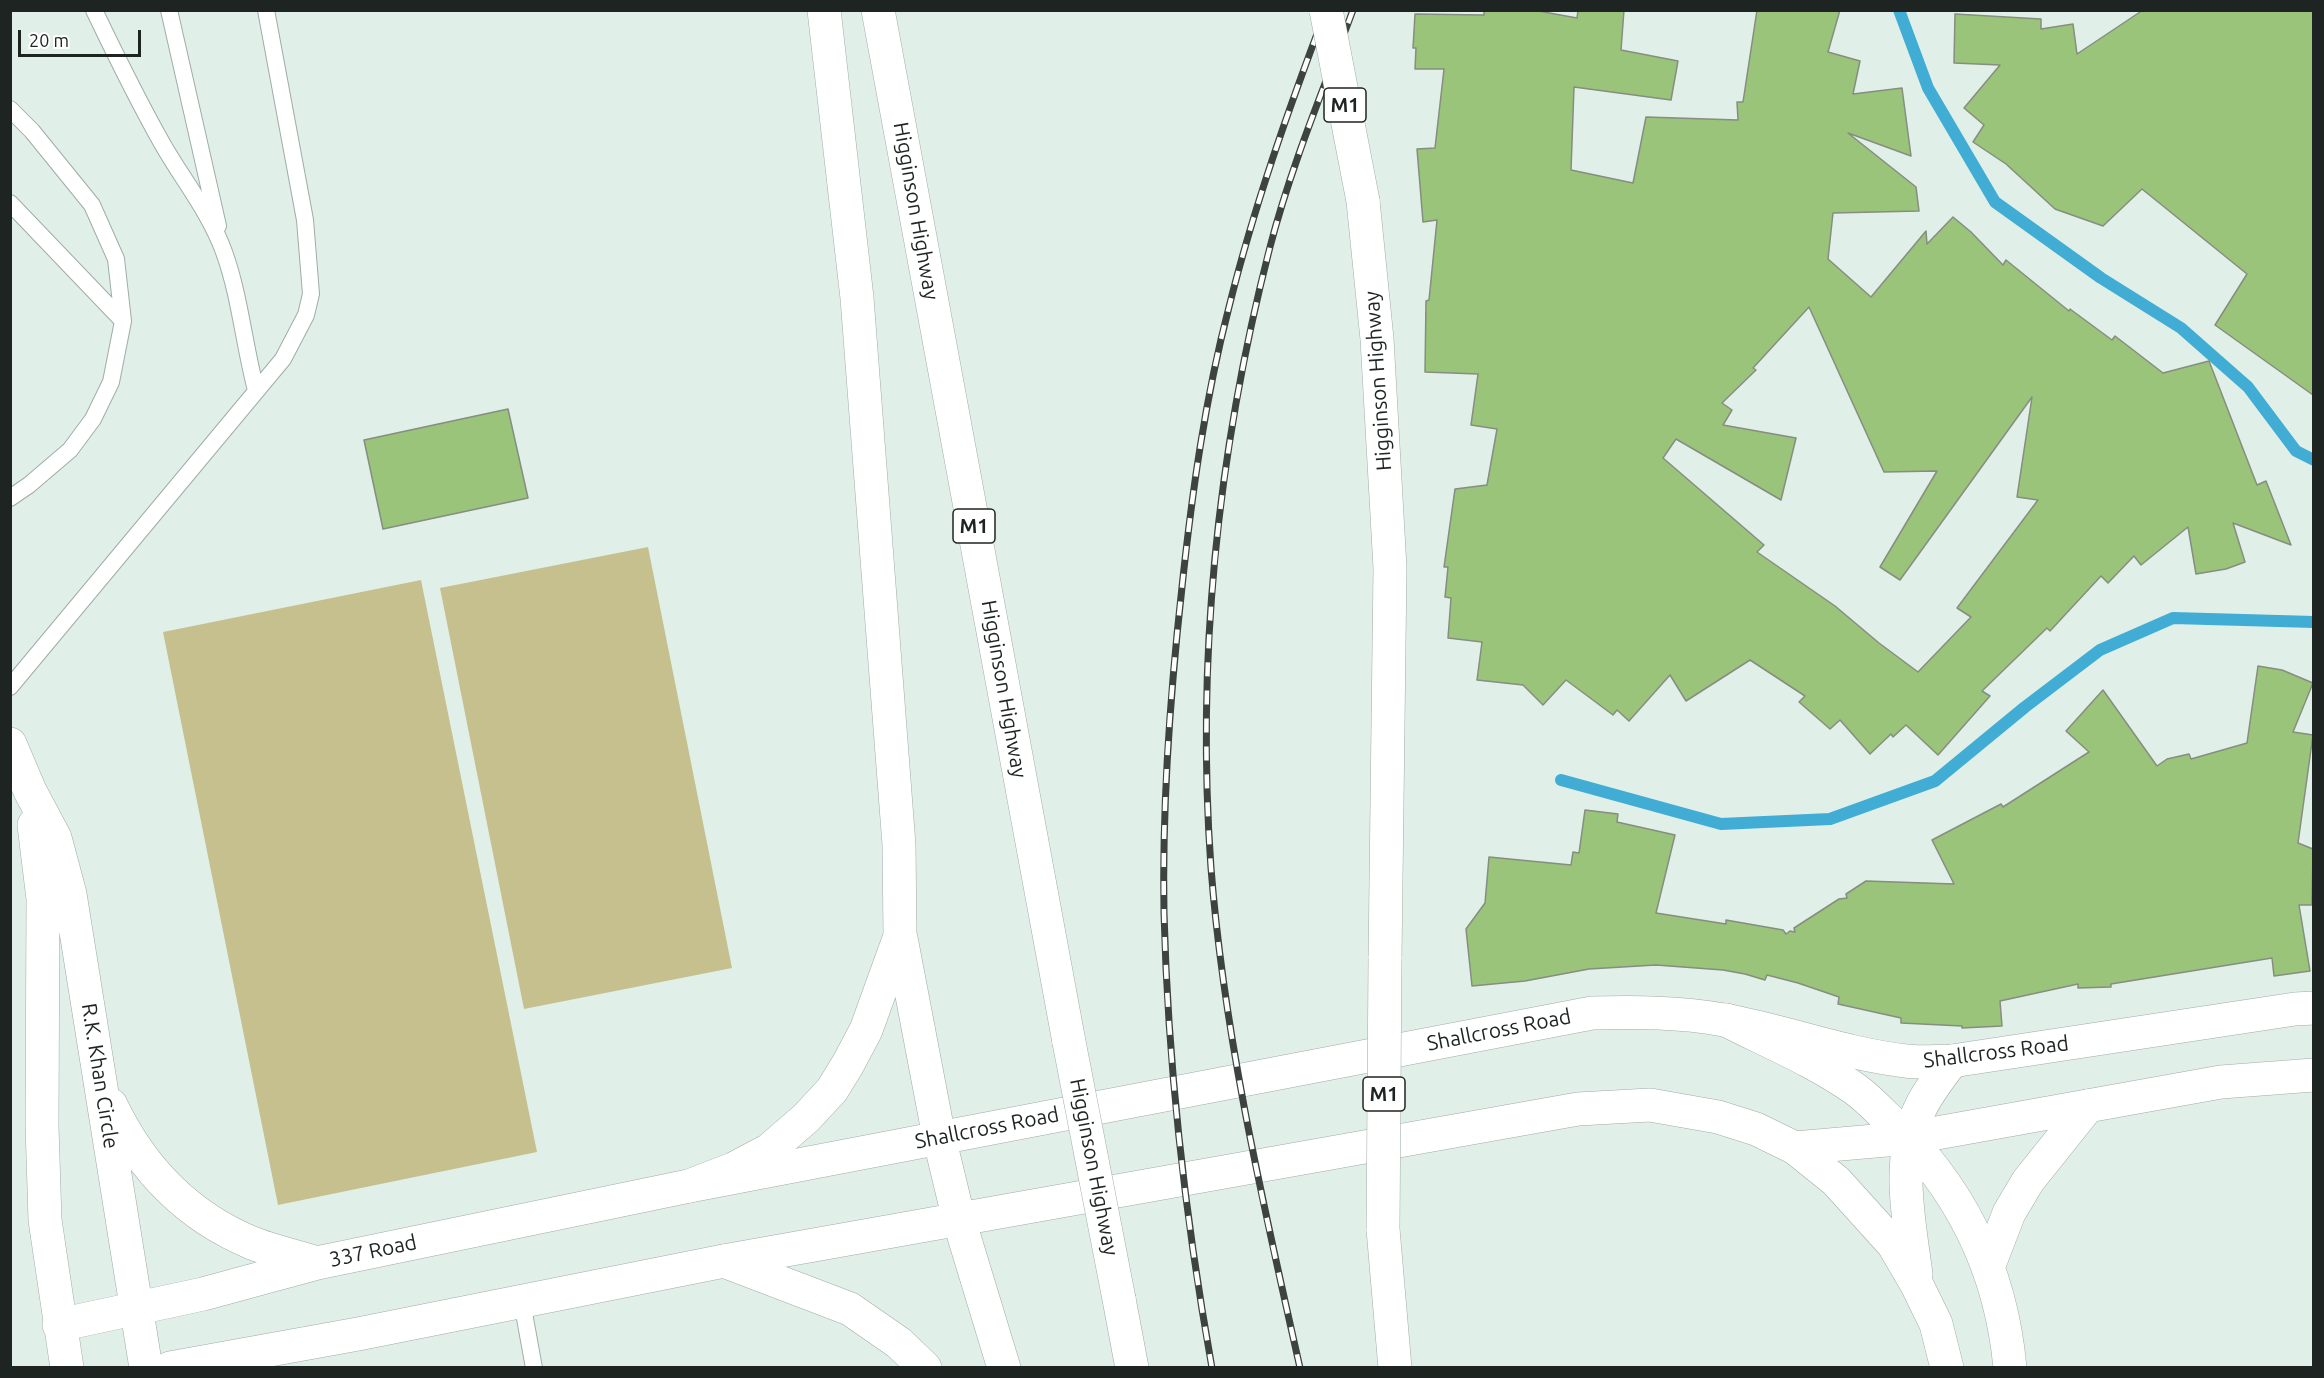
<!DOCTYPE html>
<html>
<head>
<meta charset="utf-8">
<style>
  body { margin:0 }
  #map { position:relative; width:2324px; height:1378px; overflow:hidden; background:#e0f0e8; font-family:Ubuntu,sans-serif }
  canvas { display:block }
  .frame { position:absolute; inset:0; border:12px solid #1e2421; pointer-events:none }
  .scale { position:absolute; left:18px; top:30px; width:123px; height:27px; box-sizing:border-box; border:3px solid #1e2421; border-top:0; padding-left:8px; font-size:18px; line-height:21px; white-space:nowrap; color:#1e2421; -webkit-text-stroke:4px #fff; paint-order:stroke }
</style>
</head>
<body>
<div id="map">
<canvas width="2324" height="1378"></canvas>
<div class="frame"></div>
<div class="scale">20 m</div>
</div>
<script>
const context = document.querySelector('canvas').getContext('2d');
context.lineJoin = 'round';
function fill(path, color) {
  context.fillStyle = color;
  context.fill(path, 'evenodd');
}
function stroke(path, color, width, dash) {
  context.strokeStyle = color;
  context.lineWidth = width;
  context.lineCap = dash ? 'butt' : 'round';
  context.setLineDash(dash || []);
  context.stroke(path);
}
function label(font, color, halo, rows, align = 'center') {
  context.font = font + ' Ubuntu,sans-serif';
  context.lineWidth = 6;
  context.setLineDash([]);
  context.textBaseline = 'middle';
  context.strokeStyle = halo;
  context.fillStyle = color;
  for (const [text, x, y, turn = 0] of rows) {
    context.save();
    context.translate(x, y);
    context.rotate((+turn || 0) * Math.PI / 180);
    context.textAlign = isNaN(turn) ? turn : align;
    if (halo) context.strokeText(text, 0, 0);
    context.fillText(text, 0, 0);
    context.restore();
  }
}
fill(new Path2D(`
  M 648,547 L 732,968 L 524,1009 L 440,588 Z
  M 421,580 L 537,1152 L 278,1205 L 163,632 Z`), '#c6c08e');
stroke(new Path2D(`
  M 1899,10 L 1928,88 L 1995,202 L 2101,278 L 2181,328 L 2248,387 L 2296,451 L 2314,460
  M 1561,780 L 1721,824 L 1830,819 L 1935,781 L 2025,707 L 2100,650 L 2173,618 L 2314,622`), '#41add4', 12);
const building = new Path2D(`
  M 1484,10 L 1533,10 L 1577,18 L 1578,10 L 1624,10 L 1621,50 L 1678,61 L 1671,100 L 1574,87 L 1571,170 L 1633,183 L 1646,117 L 1738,120 L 1737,102 L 1743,102 L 1757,10 L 1840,10 L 1828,52 L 1860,61 L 1853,94 L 1902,88 L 1911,156 L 1848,133 L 1916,187 L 1919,211 L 1833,213 L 1828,259 L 1871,297 L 1926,231 L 1927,244 L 1953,217 L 1971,232 L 2003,265 L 2006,260 L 2069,311 L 2070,309 L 2112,340 L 2115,336 L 2163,373 L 2209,361 L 2257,485 L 2266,481 L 2291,545 L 2233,523 L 2245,562 L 2226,569 L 2196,574 L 2188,527 L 2141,565 L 2134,556 L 2108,583 L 2101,576 L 2050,631 L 2047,628 L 1982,691 L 1990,696 L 1938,755 L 1906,725 L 1893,737 L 1891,734 L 1870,754 L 1840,720 L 1830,729 L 1799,702 L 1805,696 L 1750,660 L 1686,701 L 1670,675 L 1629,721 L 1617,710 L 1613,715 L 1566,680 L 1543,705 L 1523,685 L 1477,680 L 1482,642 L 1448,638 L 1451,598 L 1445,597 L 1448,567 L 1444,567 L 1455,489 L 1487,485 L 1497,429 L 1471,425 L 1478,374 L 1425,372 L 1426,301 L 1429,300 L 1437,220 L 1423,222 L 1417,149 L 1435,148 L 1444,69 L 1415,69 L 1416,48 L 1413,48 L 1415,14 L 1484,15 ZM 1809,307 L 1884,472 L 1937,471 L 1880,567 L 1900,580 L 2032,397 L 2017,497 L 2038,500 L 1957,608 L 1971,617 L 1918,672 L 1879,643 L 1835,606 L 1757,552 L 1764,545 L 1663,458 L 1676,439 L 1781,500 L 1796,438 L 1723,425 L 1732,410 L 1722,403 L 1756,370 L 1753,368 Z
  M 2143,10 L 2313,10 L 2313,395 L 2215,325 L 2247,274 L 2142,189 L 2103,226 L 2055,209 L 2006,164 L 1973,142 L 1984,125 L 1964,108 L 2000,65 L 1954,63 L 1955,14 L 2041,19 L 2041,29 L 2073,24 L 2077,54 Z
  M 508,409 L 528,498 L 383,529 L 364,440 Z
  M 2258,666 L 2282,670 L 2313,683 L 2293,732 L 2313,735 L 2298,843 L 2313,849 L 2312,905 L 2299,905 L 2310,971 L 2274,976 L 2272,958 L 2111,984 L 2111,987 L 2078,988 L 2078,984 L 2000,1001 L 2002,1026 L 1962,1028 L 1962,1026 L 1901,1023 L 1901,1018 L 1838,1004 L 1839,997 L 1798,983 L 1767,975 L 1765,980 L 1745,974 L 1723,970 L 1656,965 L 1589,969 L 1525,981 L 1472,986 L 1466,929 L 1485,903 L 1489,857 L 1571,865 L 1573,852 L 1579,853 L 1585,810 L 1618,814 L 1617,822 L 1675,835 L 1656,913 L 1726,924 L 1726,920 L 1783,930 L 1786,934 L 1790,931 L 1795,932 L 1794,928 L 1839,899 L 1847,898 L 1846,894 L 1866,881 L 1954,884 L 1932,840 L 2001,804 L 2003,807 L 2089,752 L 2066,731 L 2103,690 L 2157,766 L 2167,759 L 2189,754 L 2191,759 L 2247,743 Z`);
fill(building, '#99c479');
stroke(building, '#868d81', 1.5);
const lane = new Path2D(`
  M 94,10 C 116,56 138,101 163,145 C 183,180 210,213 224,252 C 240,296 244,345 256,390
  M 169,10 L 218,226
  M 10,109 L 32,131 L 92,205 L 116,259 L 123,321 L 111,382 L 93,419 L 70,450 L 29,485 L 10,498
  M 10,203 L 123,321
  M 10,687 L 283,359 L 306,315 L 311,294 L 305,220 L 266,10
  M 522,1302 L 534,1368`);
const secondary = new Path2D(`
  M 10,744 L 30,791 L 55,838 L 70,894 L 146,1368
  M 34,825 L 43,899 L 42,1126 L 45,1220 L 67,1368
  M 111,1105 C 141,1168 187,1216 252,1243 C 272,1251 296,1256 317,1263
  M 59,1325 L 203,1294 L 317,1263 L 689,1186 L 1592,1013 C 1637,1012 1680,1012 1724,1020 C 1785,1031 1844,1054 1906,1061 C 1921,1063 1937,1061 1952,1061 L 2295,1009 L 2314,1008
  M 170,1368 L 358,1334 L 724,1261 L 1578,1109 L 1650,1105 L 1718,1117 L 1756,1129 L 1795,1148 L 1909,1138 L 2221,1082 L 2314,1075`);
const highway = new Path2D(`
  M 878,10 L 1069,1042
  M 1363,201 L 1377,339 L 1390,568 L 1385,959
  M 901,938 L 939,1137 L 959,1220 L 1004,1368
  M 1726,1020 C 1769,1042 1815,1061 1855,1089 C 1866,1097 1876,1107 1885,1116 C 1959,1184 2001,1268 2010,1368
  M 1795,1148 L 1836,1181 L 1893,1244 L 1917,1285 L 1936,1324 L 1947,1368
  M 689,1186 L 733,1169 L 769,1150 L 806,1118 L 832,1090 L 848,1064 L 866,1030 L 900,936 L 899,845 L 857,298 L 824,10
  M 1383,1229 L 1395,1368
  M 724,1261 L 850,1309 L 899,1343 L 925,1368
  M 1989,1265 L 2009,1213 L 2028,1181 L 2088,1106
  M 1916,1274 C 1909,1220 1896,1163 1919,1111 C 1927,1093 1940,1077 1952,1061
  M 1119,1299 L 1132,1368`);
stroke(lane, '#9eada5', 18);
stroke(secondary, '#9eada5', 34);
stroke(highway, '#9eada5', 34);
stroke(lane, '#fff', 16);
stroke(secondary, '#fff', 33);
stroke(highway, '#fff', 33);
const rail = new Path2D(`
  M 1212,1368 C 1185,1217 1168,1066 1164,913 C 1162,804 1170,695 1182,587 C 1192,493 1205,399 1229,307 C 1254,206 1289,108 1326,10
  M 1300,1368 C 1263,1203 1224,1036 1211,868 C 1196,659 1218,449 1270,247 C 1291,166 1324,88 1353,10`);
stroke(rail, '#3c4340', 7);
stroke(rail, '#fff', 4.5, [14]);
const highwayBridge = new Path2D(`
  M 1326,10 L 1363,201
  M 1069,1042 L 1119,1299
  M 1383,1229 L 1385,959`);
stroke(highwayBridge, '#9eada5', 34, []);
stroke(highwayBridge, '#fff', 33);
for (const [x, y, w] of [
  [1345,105,42],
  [974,526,42],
  [1384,1094,42]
]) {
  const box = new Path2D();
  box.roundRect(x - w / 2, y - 17, w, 34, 4.5);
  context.fillStyle = '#fff';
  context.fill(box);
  stroke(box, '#1e2421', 1.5);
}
label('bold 20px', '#1e2421', null, [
  ["M1",1345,105],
  ["M1",974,526],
  ["M1",1384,1094]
]);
label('21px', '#1e2421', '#fff', [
  ["Higginson Highway",916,211,80],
  ["Higginson Highway",1378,381,-94],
  ["Higginson Highway",1004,689,80],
  ["Shallcross Road",1499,1030,-11],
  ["Shallcross Road",1996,1052,-7],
  ["R.K. Khan Circle",100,1076,81],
  ["Shallcross Road",987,1128,-11],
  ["Higginson Highway",1094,1167,79],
  ["337 Road",373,1251,-12]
]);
</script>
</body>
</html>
